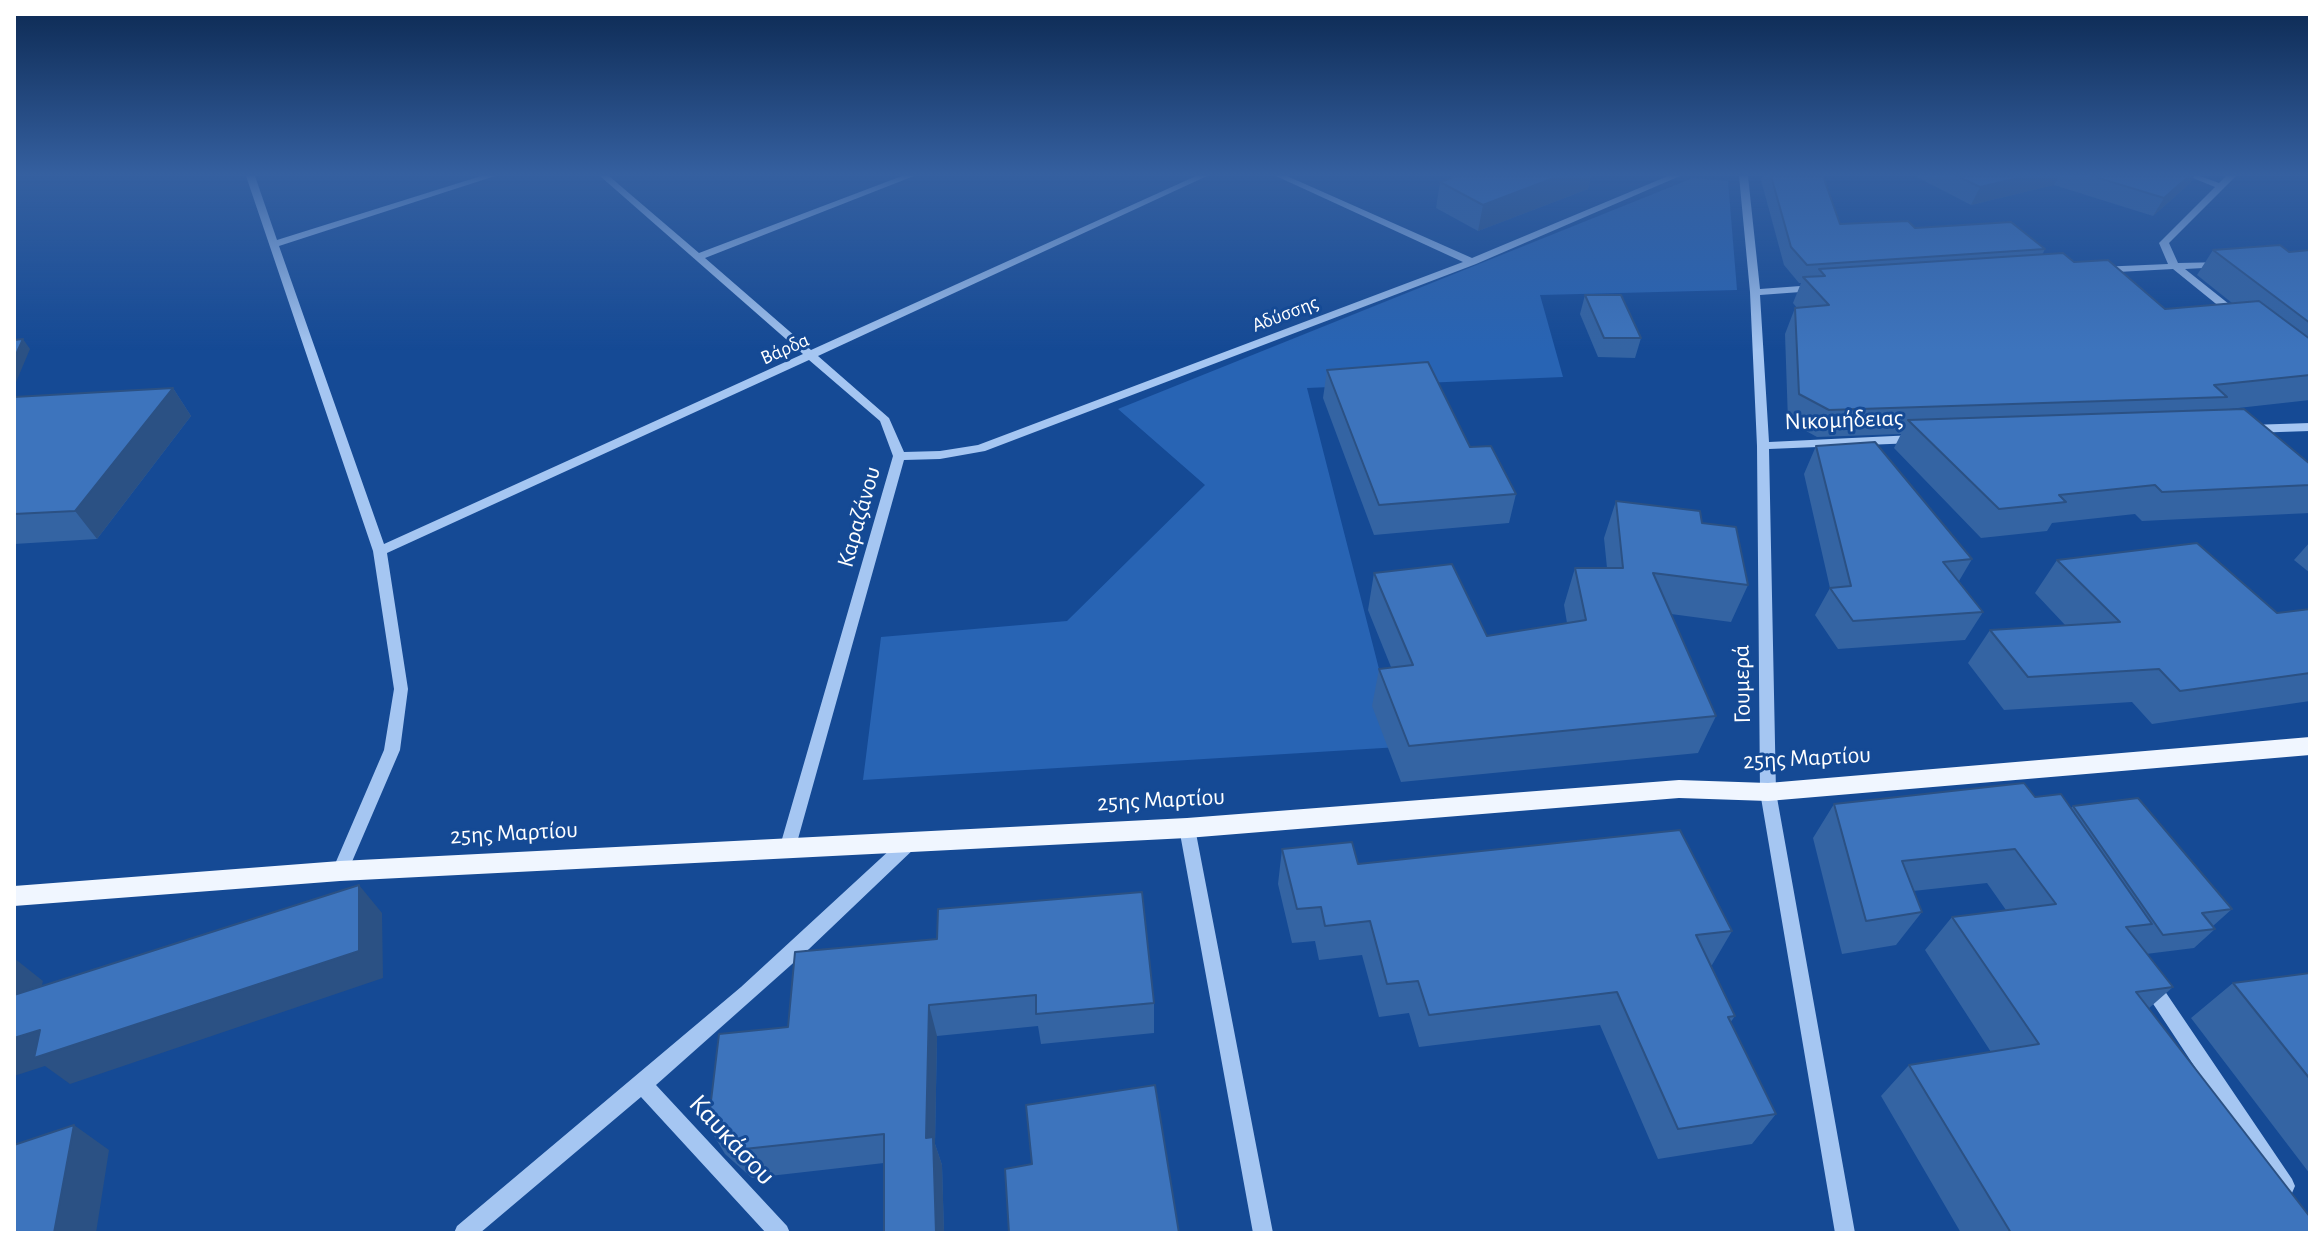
<!DOCTYPE html>
<html>
<head>
<meta charset="utf-8">
<style>
  body { margin:0 }
  #map { position:relative; width:2324px; height:1247px; overflow:hidden; background:#154a95; font-family:"Alegreya Sans",sans-serif }
  canvas { display:block }
  .frame { position:absolute; inset:0; border:16px solid #fff; pointer-events:none }
</style>
</head>
<body>
<div id="map">
<canvas width="2324" height="1247"></canvas>
<div class="frame"></div>
</div>
<script>
const context = document.querySelector('canvas').getContext('2d');
context.lineJoin = 'round';
function fill(path, color) {
  context.fillStyle = color;
  context.fill(path, 'evenodd');
}
function stroke(path, color, width, dash) {
  context.strokeStyle = color;
  context.lineWidth = width;
  context.lineCap = dash ? 'butt' : 'round';
  context.setLineDash(dash || []);
  context.stroke(path);
}
function label(font, color, halo, rows, align = 'center') {
  context.font = font + ' "Alegreya Sans",sans-serif';
  context.lineWidth = 6;
  context.setLineDash([]);
  context.textBaseline = 'middle';
  context.strokeStyle = halo;
  context.fillStyle = color;
  for (const [text, x, y, turn = 0] of rows) {
    context.save();
    context.translate(x, y);
    context.rotate((+turn || 0) * Math.PI / 180);
    context.textAlign = isNaN(turn) ? turn : align;
    if (halo) context.strokeText(text, 0, 0);
    context.fillText(text, 0, 0);
    context.restore();
  }
}
fill(new Path2D(`
  M 1693,178 L 1728,181 L 1737,290 L 1540,295 L 1563,377 L 1307,388 L 1399,747 L 863,780 L 881,637 L 1067,621 L 1205,485 L 1118,409 Z`), '#2864b4');
fill(new Path2D(`
  M 246,176 L 255,176 L 277,240 L 481,176 L 495,176 L 279,246 L 384,544 L 803,354 L 600,176 L 609,176 L 699,253 L 902,176 L 914,176 L 705,258 L 811,350 L 1196,176 L 1207,176 L 818,356 L 889,418 L 904,452 L 940,451 L 978,445 L 1463,262 L 1276,176 L 1287,176 L 1472,258 L 1668,176 L 1680,176 L 1476,264 L 985,451 L 940,459 L 904,460 L 796,846 L 794,851 L 788,853 L 782,851 L 780,846 L 893,456 L 880,421 L 809,360 L 387,553 L 408,689 L 400,750 L 348,871 L 346,876 L 340,878 L 334,876 L 332,871 L 384,750 L 394,689 L 373,551 Z
  M 1739,176 L 1748,176 L 1760,289 L 1814,285 L 1819,288 L 1814,291 L 1760,295 L 1769,442 L 1914,435 L 1920,439 L 1914,443 L 1769,449 L 1776,792 L 1855,1233 L 1835,1233 L 1760,792 L 1757,446 L 1750,292 Z
  M 2188,176 L 2200,176 L 2219,183 L 2226,176 L 2236,176 L 2169,243 L 2178,263 L 2226,262 L 2226,266 L 2222,267 L 2185,269 L 2239,312 L 2239,316 L 2231,316 L 2173,269 L 2099,273 L 2094,270 L 2099,267 L 2168,264 L 2159,243 L 2215,187 Z
  M 2310,423 L 2310,431 L 2250,433 L 2244,429 L 2250,425 Z
  M 1187,821 L 1193,823 L 1195,828 L 1273,1233 L 1253,1233 L 1179,828 L 1181,823 Z
  M 911,834 L 917,836 L 919,841 L 917,846 L 809,949 L 656,1085 L 787,1226 L 790,1233 L 766,1233 L 641,1097 L 480,1233 L 454,1233 L 457,1226 L 741,987 L 905,836 Z
  M 2150,976 L 2156,978 L 2292,1179 L 2295,1186 L 2292,1193 L 2285,1196 L 2278,1193 L 2144,990 L 2141,984 L 2144,978 Z`), '#a5c6f2');
fill(new Path2D(`
  M 2310,737 L 2310,755 L 1768,801 L 1679,798 L 1187,838 L 340,881 L 14,906 L 14,886 L 340,861 L 1187,818 L 1679,780 L 1768,783 Z`), '#f0f6ff');
fill(new Path2D(`
  M 1457,176 L 1591,176 L 1588,189 L 1478,231 L 1436,208 L 1440,182 Z
  M 1763,176 L 1823,176 L 1840,224 L 1915,228 L 2045,249 L 2042,255 L 2074,262 L 2165,309 L 2232,303 L 2197,275 L 2213,250 L 2289,252 L 2310,250 L 2310,400 L 2220,410 L 2310,464 L 2310,513 L 2142,521 L 2135,514 L 2052,523 L 2047,531 L 1981,538 L 1894,448 L 1901,434 L 1817,437 L 1788,421 L 1785,334 L 1795,308 L 1797,308 L 1793,303 L 1801,283 L 1799,283 L 1784,265 L 1761,180 Z
  M 1915,176 L 2194,176 L 2190,183 L 2153,216 L 2054,185 L 1971,205 Z
  M 1585,295 L 1641,338 L 1635,358 L 1598,357 L 1580,314 Z
  M 1327,370 L 1470,447 L 1516,494 L 1509,523 L 1374,535 L 1323,398 Z
  M 173,388 L 191,416 L 97,539 L 14,544 L 14,397 Z
  M 1816,446 L 1972,559 L 1959,581 L 1983,612 L 1965,640 L 1838,649 L 1815,615 L 1830,588 L 1804,474 Z
  M 1616,501 L 1702,523 L 1748,585 L 1731,622 L 1671,614 L 1716,716 L 1698,753 L 1401,782 L 1372,706 L 1379,669 L 1391,667 L 1368,610 L 1374,573 L 1487,636 L 1567,623 L 1564,605 L 1575,568 L 1607,568 L 1604,538 Z
  M 2310,542 L 2310,573 L 2294,560 Z
  M 2057,560 L 2277,613 L 2310,609 L 2310,701 L 2152,724 L 2132,702 L 2004,710 L 1968,663 L 1990,630 L 2066,626 L 2035,593 Z
  M 2035,797 L 2071,808 L 2073,806 L 2232,909 L 2213,926 L 2215,929 L 2194,948 L 2146,954 L 2173,987 L 2148,1009 L 2310,1233 L 1961,1233 L 1881,1096 L 1909,1065 L 1991,1052 L 1925,950 L 1952,917 L 2006,910 L 1987,883 L 1913,891 L 1922,912 L 1896,945 L 1842,954 L 1813,838 L 1834,804 Z
  M 1282,849 L 1732,931 L 1712,965 L 1711,965 L 1735,1016 L 1730,1023 L 1776,1114 L 1752,1144 L 1658,1159 L 1600,1025 L 1419,1047 L 1409,1013 L 1379,1017 L 1362,955 L 1319,960 L 1315,941 L 1292,943 L 1278,884 Z
  M 795,952 L 1154,1003 L 1154,1033 L 1041,1044 L 1038,1026 L 937,1036 L 935,1144 L 942,1165 L 944,1233 L 884,1233 L 884,1163 L 752,1178 L 725,1154 L 708,1126 L 788,1027 Z
  M 2310,973 L 2310,1174 L 2191,1018 L 2233,983 Z`), '#3464a3');
fill(new Path2D(`
  M 1559,176 L 1591,176 L 1588,189 L 1478,231 L 1483,205 Z
  M 2027,176 L 2059,176 L 2054,185 L 1971,205 L 1980,187 Z
  M 2189,176 L 2194,176 L 2190,183 L 2153,216 L 2164,198 Z
  M 23,339 L 30,349 L 14,387 L 14,359 Z
  M 173,388 L 191,416 L 97,539 L 75,511 Z
  M 359,885 L 382,913 L 383,978 L 70,1084 L 45,1066 L 14,1076 L 14,1038 L 40,1030 Z
  M 14,958 L 43,981 L 32,1027 L 14,1013 Z
  M 929,1005 L 937,1036 L 935,1144 L 942,1165 L 944,1233 L 936,1233 L 926,1138 Z
  M 74,1125 L 109,1150 L 96,1233 L 54,1233 Z`), '#2b5184');
const building = new Path2D(`
  M 1457,176 L 1559,176 L 1483,205 L 1440,182 Z
  M 1771,176 L 1823,176 L 1840,224 L 1908,221 L 1915,228 L 2011,222 L 2045,249 L 1807,265 L 1791,247 Z
  M 1957,176 L 2027,176 L 1980,187 Z
  M 2092,176 L 2189,176 L 2164,198 Z
  M 2280,245 L 2289,252 L 2310,250 L 2310,323 L 2213,250 Z
  M 2063,253 L 2074,262 L 2108,260 L 2165,309 L 2259,301 L 2310,339 L 2310,375 L 2214,385 L 2227,397 L 1829,410 L 1799,394 L 1795,308 L 1829,305 L 1803,277 L 1825,276 L 1819,269 Z
  M 1585,295 L 1621,295 L 1641,338 L 1604,338 Z
  M 23,339 L 14,359 L 14,340 Z
  M 1428,362 L 1470,447 L 1491,446 L 1516,494 L 1379,505 L 1327,370 Z
  M 173,388 L 75,511 L 14,514 L 14,397 Z
  M 2244,409 L 2310,464 L 2310,485 L 2162,492 L 2155,485 L 2059,495 L 2066,502 L 1999,509 L 1908,420 Z
  M 1875,442 L 1972,559 L 1943,562 L 1983,612 L 1853,621 L 1830,588 L 1851,586 L 1816,446 Z
  M 1616,501 L 1700,511 L 1702,523 L 1736,527 L 1748,585 L 1653,573 L 1716,716 L 1409,746 L 1379,669 L 1413,665 L 1374,573 L 1452,564 L 1487,636 L 1586,620 L 1575,568 L 1623,568 Z
  M 2197,543 L 2277,613 L 2310,609 L 2310,673 L 2180,691 L 2159,669 L 2028,677 L 1990,630 L 2120,622 L 2057,560 Z
  M 2024,783 L 2035,797 L 2061,794 L 2152,924 L 2126,927 L 2173,987 L 2136,992 L 2310,1217 L 2310,1233 L 2011,1233 L 1909,1065 L 2039,1044 L 1952,917 L 2056,904 L 2015,849 L 1902,861 L 1922,912 L 1866,921 L 1834,804 Z
  M 2138,798 L 2232,909 L 2202,913 L 2215,929 L 2163,935 L 2073,806 Z
  M 1680,830 L 1732,931 L 1696,935 L 1735,1016 L 1728,1017 L 1776,1114 L 1678,1129 L 1617,992 L 1429,1015 L 1418,981 L 1387,984 L 1370,921 L 1325,926 L 1321,907 L 1297,909 L 1282,849 L 1352,842 L 1358,864 Z
  M 359,885 L 359,951 L 34,1058 L 40,1030 L 14,1038 L 14,995 Z
  M 1142,892 L 1154,1003 L 1036,1014 L 1036,995 L 929,1005 L 926,1138 L 933,1137 L 936,1233 L 884,1233 L 884,1134 L 735,1150 L 708,1126 L 719,1034 L 788,1027 L 795,952 L 937,939 L 938,909 Z
  M 2310,973 L 2310,1079 L 2233,983 Z
  M 1155,1085 L 1179,1233 L 1009,1233 L 1005,1169 L 1032,1164 L 1026,1105 Z
  M 74,1125 L 54,1233 L 14,1233 L 14,1145 Z`);
fill(building, '#3d74bd');
stroke(building, '#2b5184', 2);
const sky = context.createLinearGradient(0, 0, 0, 350);
sky.addColorStop(0, '#0c2952');
sky.addColorStop(0.5, '#3560a0');
sky.addColorStop(1, '#3560a000');
context.fillStyle = sky;
context.fillRect(0, 0, 2324, 350);
label('20px', '#fff', '#154a95', [
  ["Αδύσσης",1285,314,-21],
  ["Βάρδα",785,349,-24]
]);
label('24px', '#fff', '#154a95', [
  ["Νικομήδειας",1844,420,-2],
  ["Καραζάνου",859,517,-74],
  ["Γουμερά",1742,684,-91],
  ["25ης Μαρτίου",1807,758,-3],
  ["25ης Μαρτίου",1161,800,-3],
  ["25ης Μαρτίου",514,833,-3]
]);
label('28px', '#fff', '#154a95', [
  ["Καυκάσου",732,1140,47]
]);
</script>
</body>
</html>
